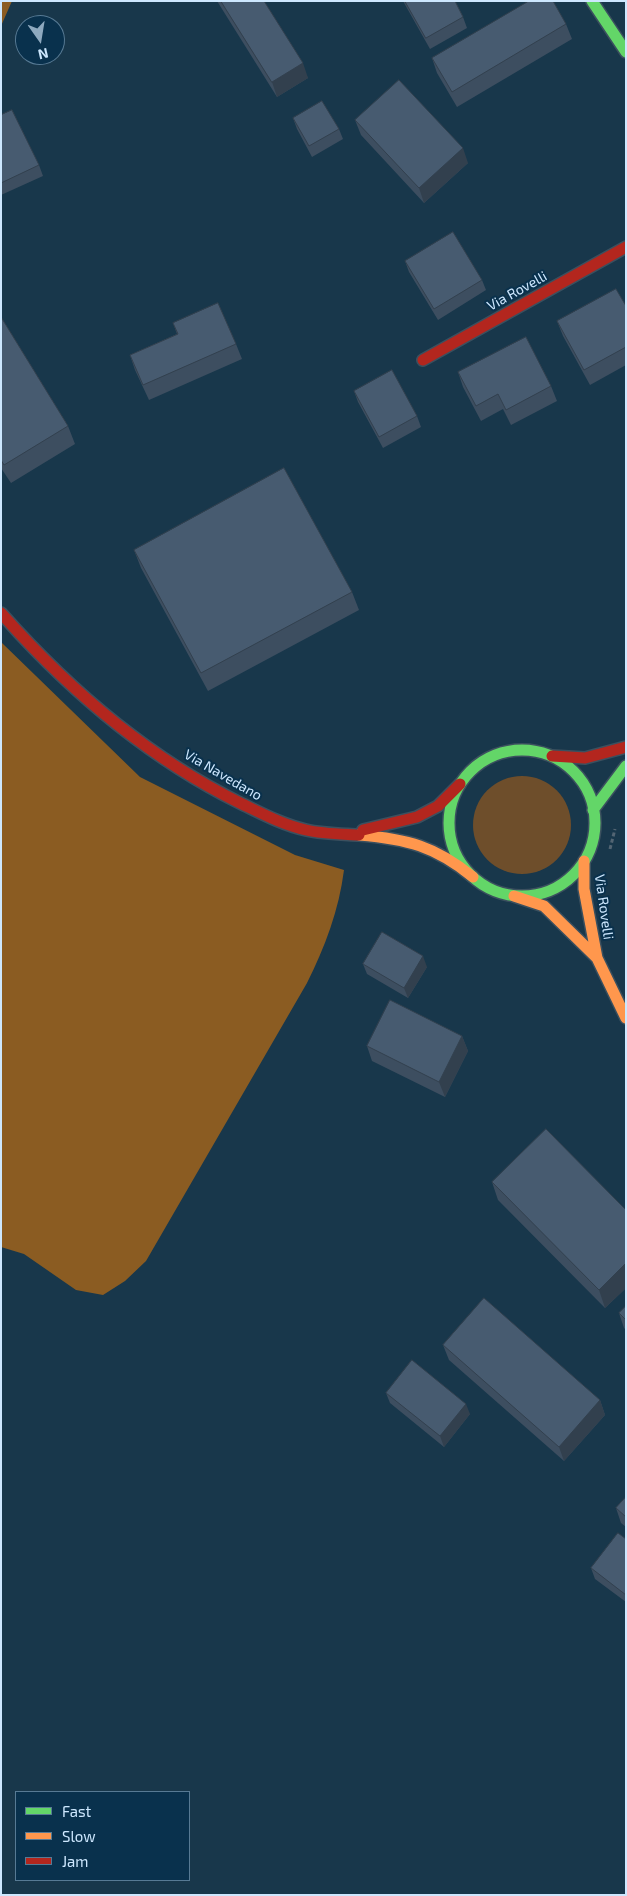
<!DOCTYPE html>
<html>
<head>
<meta charset="utf-8">
<style>
  body { margin:0 }
  #map { position:relative; width:627px; height:1896px; overflow:hidden; background:#18374b; font-family:"Exo 2",sans-serif }
  canvas { display:block }
  .frame { position:absolute; inset:0; border:2px solid #cde7fe; pointer-events:none }
  .legend { position:absolute; left:15px; top:1791px; width:175px; height:90px; box-sizing:border-box; background:#09314d; border:1px solid #577a94; margin:0; padding:6px 9px; list-style:none; font-size:15px; color:#cde7fe }
  .legend li { display:flex; align-items:center; gap:10px; height:25px }
  .legend b { width:25px; border:1px solid #577a94 }
  .north { position:absolute; left:15px; top:15px; width:50px; height:50px; box-sizing:border-box; background:#09314d; border:1px solid #577a94; border-radius:50%; rotate:167deg; font-size:14px; font-weight:700; line-height:20px; text-align:center; color:#cde7fe }
  .north::after { content:''; display:block; margin:auto; width:18px; height:22px; background:#8ea9bf; clip-path:polygon(50% 0,100% 100%,50% 72%,0 100%) }
</style>
</head>
<body>
<div id="map">
<canvas width="627" height="1896"></canvas>
<div class="frame"></div>
<ul class="legend">
<li><b style="height:6px;background:#63d668"></b>Fast</li>
<li><b style="height:6px;background:#ff974d"></b>Slow</li>
<li><b style="height:6px;background:#b3261e"></b>Jam</li>
</ul>
<div class="north">N</div>
</div>
<script>
const context = document.querySelector('canvas').getContext('2d');
context.lineJoin = 'round';
function fill(path, color) {
  context.fillStyle = color;
  context.fill(path, 'evenodd');
}
function stroke(path, color, width, dash) {
  context.strokeStyle = color;
  context.lineWidth = width;
  context.lineCap = dash ? 'butt' : 'round';
  context.setLineDash(dash || []);
  context.stroke(path);
}
function label(font, color, halo, rows, align = 'center') {
  context.font = font + ' "Exo 2",sans-serif';
  context.lineWidth = 4;
  context.setLineDash([]);
  context.textBaseline = 'middle';
  context.strokeStyle = halo;
  context.fillStyle = color;
  for (const [text, x, y, turn = 0] of rows) {
    context.save();
    context.translate(x, y);
    context.rotate((+turn || 0) * Math.PI / 180);
    context.textAlign = isNaN(turn) ? turn : align;
    if (halo) context.strokeText(text, 0, 0);
    context.fillText(text, 0, 0);
    context.restore();
  }
}
fill(new Path2D(`
  M473 825a49 49 0 1 1 98 0a49 49 0 1 1-98 0Z`), '#6e4e2b');
fill(new Path2D(`
  M 1,1 L 12,1 L 1,26 Z
  M 1,642 L 140,777 L 295,855 L 344,870 C 339,910 325,947 307,983 L 146,1261 L 125,1281 L 103,1295 L 76,1290 L 24,1254 L 1,1247 Z`), '#8b5c22');
const fast = new Path2D(`
  M 592,1 L 626,52
  M449 823a73 73 0 1 1 146 0a73 73 0 1 1-146 0Z
  M 593,810 L 626,766`);
const slow = new Path2D(`
  M 359,835 C 407,839 435,846 473,877
  M 584,861 L 584,889 L 597,958 L 626,1018
  M 514,896 L 544,906 L 597,958`);
const jam = new Path2D(`
  M 423,360 L 626,247
  M 1,613 C 69,690 147,757 240,803 C 261,813 283,825 306,830 C 323,834 342,834 359,835
  M 552,756 L 585,758 L 626,747
  M 363,830 L 417,817 L 438,806 L 460,784`);
stroke(fast, '#3b505f', 14);
stroke(slow, '#3b505f', 14);
stroke(jam, '#3b505f', 14);
stroke(new Path2D(`
  M 610,849 L 615,829`), '#536573', 3, [4, 2.5]);
stroke(fast, '#63d668', 11);
stroke(slow, '#ff974d', 11);
stroke(jam, '#b3261e', 11);
fill(new Path2D(`
  M 217,1 L 264,1 L 308,78 L 277,97 Z
  M 403,1 L 455,1 L 463,17 L 467,28 L 430,49 Z
  M 566,24 L 572,39 L 457,107 L 437,73 L 432,58 Z
  M 1,115 L 39,165 L 43,176 L 1,195 Z
  M 293,118 L 339,129 L 343,139 L 312,157 L 297,129 Z
  M 355,120 L 468,163 L 424,203 L 361,135 Z
  M 405,261 L 482,280 L 486,290 L 438,320 L 409,272 Z
  M 626,306 L 626,365 L 590,385 L 563,336 L 557,321 Z
  M 1,317 L 68,426 L 75,444 L 11,483 L 1,468 Z
  M 173,323 L 236,344 L 242,359 L 149,400 L 135,370 L 130,355 L 177,334 Z
  M 458,372 L 551,386 L 557,401 L 511,425 L 503,409 L 481,421 L 463,387 Z
  M 354,391 L 417,416 L 421,427 L 383,448 L 358,402 Z
  M 134,550 L 352,592 L 359,610 L 208,691 L 141,568 Z
  M 363,964 L 427,967 L 408,998 L 367,974 Z
  M 462,1036 L 468,1051 L 445,1097 L 372,1061 L 367,1046 Z
  M 492,1182 L 626,1210 L 626,1288 L 605,1308 L 498,1200 Z
  M 626,1306 L 626,1330 L 624,1328 L 619,1313 Z
  M 443,1345 L 600,1400 L 605,1415 L 564,1461 L 449,1360 Z
  M 386,1393 L 470,1414 L 444,1447 L 390,1403 Z
  M 626,1497 L 626,1527 L 621,1523 L 616,1508 Z
  M 626,1539 L 626,1602 L 595,1579 L 591,1568 Z`), '#3d4e60');
fill(new Path2D(`
  M 303,63 L 308,78 L 277,97 L 272,82 Z
  M 463,148 L 468,163 L 424,203 L 419,188 Z
  M 423,956 L 427,967 L 408,998 L 404,988 Z
  M 462,1036 L 468,1051 L 445,1097 L 439,1082 Z
  M 626,1263 L 626,1288 L 605,1308 L 599,1290 Z
  M 600,1400 L 605,1415 L 564,1461 L 559,1447 Z
  M 466,1404 L 470,1414 L 444,1447 L 440,1436 Z`), '#32404e');
const building = new Path2D(`
  M 221,1 L 264,1 L 303,63 L 272,82 Z
  M 405,1 L 455,1 L 463,17 L 426,38 Z
  M 529,1 L 553,1 L 566,24 L 452,92 L 432,58 Z
  M 399,80 L 463,148 L 419,188 L 355,120 Z
  M 322,101 L 339,129 L 309,146 L 293,118 Z
  M 12,110 L 39,165 L 1,183 L 1,115 Z
  M 453,232 L 482,280 L 434,309 L 405,261 Z
  M 616,289 L 626,306 L 626,347 L 584,370 L 557,321 Z
  M 218,303 L 236,344 L 143,385 L 130,355 L 178,334 L 173,323 Z
  M 1,317 L 68,426 L 4,465 L 1,460 Z
  M 526,337 L 551,386 L 506,410 L 498,394 L 476,406 L 458,372 Z
  M 392,370 L 417,416 L 379,437 L 354,391 Z
  M 284,468 L 352,592 L 201,673 L 134,550 Z
  M 382,932 L 423,956 L 404,988 L 363,964 Z
  M 390,1000 L 462,1036 L 439,1082 L 367,1046 Z
  M 546,1129 L 626,1210 L 626,1263 L 599,1290 L 492,1182 Z
  M 484,1298 L 600,1400 L 559,1447 L 443,1345 Z
  M 626,1306 L 626,1320 L 619,1313 Z
  M 412,1360 L 466,1404 L 440,1436 L 386,1393 Z
  M 626,1497 L 626,1517 L 616,1508 Z
  M 618,1533 L 626,1539 L 626,1595 L 591,1568 Z`);
fill(building, '#475b70');
stroke(building, '#32404e', 1);
label('14px', '#cde7fe', '#09314d', [
  ["Via Rovelli",517,291,-29],
  ["Via Navedano",223,775,30],
  ["Via Rovelli",604,907,82]
]);
</script>
</body>
</html>
